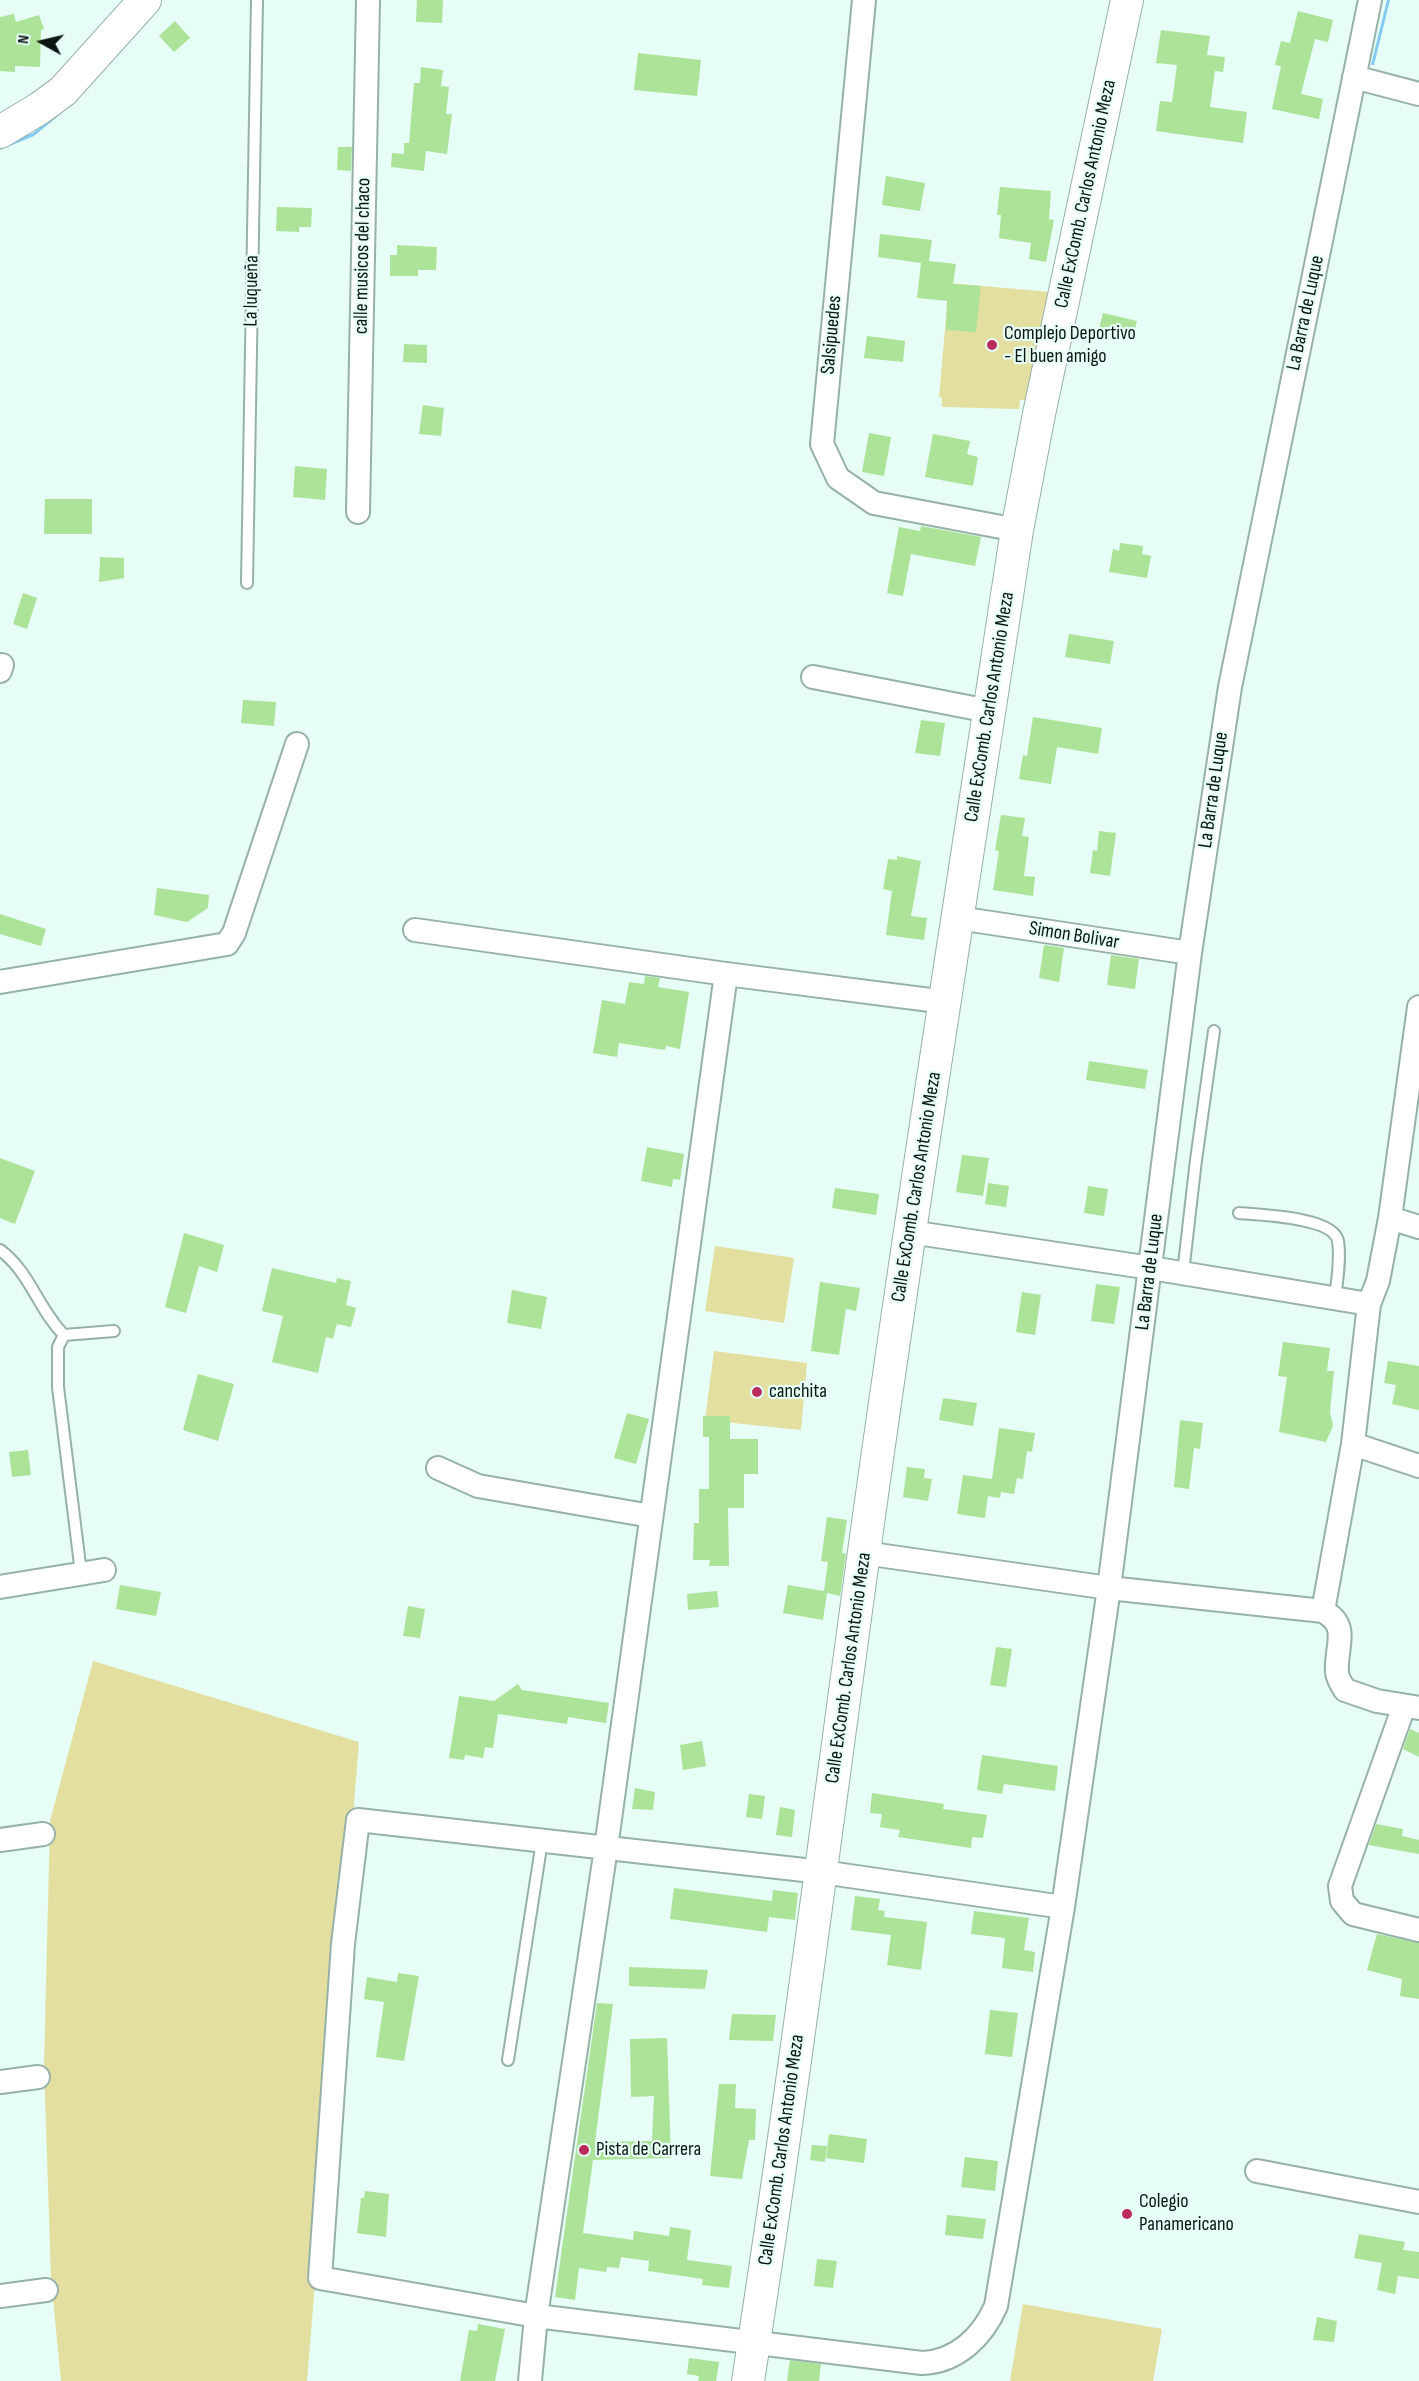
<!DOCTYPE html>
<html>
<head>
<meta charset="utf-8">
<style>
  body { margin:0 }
  #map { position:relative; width:1419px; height:2381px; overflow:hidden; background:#e6fef5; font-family:"Sofia Sans Condensed",sans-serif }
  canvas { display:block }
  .north { position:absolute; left:12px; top:12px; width:60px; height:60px; -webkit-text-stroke:4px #e6fef5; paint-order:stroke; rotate:278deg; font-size:16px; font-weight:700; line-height:24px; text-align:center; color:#0b1612 }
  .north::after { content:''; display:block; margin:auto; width:21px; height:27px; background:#0b1612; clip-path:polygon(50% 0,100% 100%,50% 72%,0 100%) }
</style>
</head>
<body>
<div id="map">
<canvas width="1419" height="2381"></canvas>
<div class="north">N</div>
</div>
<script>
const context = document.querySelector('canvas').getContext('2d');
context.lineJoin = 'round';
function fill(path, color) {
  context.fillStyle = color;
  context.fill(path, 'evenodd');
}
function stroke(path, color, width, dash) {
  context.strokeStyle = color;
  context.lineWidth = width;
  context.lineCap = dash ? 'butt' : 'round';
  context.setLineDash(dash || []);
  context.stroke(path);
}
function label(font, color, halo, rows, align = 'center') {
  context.font = font + ' "Sofia Sans Condensed",sans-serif';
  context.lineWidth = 4.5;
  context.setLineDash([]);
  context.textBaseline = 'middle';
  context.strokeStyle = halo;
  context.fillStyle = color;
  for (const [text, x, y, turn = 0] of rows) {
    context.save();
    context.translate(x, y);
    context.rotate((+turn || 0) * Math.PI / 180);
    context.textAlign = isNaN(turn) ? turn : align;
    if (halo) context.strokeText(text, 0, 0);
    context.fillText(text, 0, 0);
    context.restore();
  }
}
fill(new Path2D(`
  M 949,283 L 1051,292 L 1029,400 L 1020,400 L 1019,409 L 942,407 L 942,398 L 939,397 Z
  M 715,1246 L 794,1258 L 784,1323 L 705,1311 Z
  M 714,1351 L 807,1363 L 801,1430 L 705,1420 Z
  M 93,1661 L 359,1742 L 307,2381 L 61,2381 L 51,2278 L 44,2066 L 50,1821 Z
  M 1023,2304 L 1162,2329 L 1153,2381 L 1010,2381 Z`), '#e3dfa1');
fill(new Path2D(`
  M 1387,0 L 1390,0 L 1374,65 L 1371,65 Z
  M 145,19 L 148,22 L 57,117 L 34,136 L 0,150 L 0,146 L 33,133 L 55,115 Z`), '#83caf3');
fill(new Path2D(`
  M 417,0 L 443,0 L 442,23 L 416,22 Z
  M 1298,11 L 1333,20 L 1328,42 L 1315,39 L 1301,94 L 1323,99 L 1319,119 L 1272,109 L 1281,66 L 1275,65 L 1281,41 L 1290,43 Z
  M 14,14 L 16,22 L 39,15 L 44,29 L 41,30 L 40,67 L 15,66 L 15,72 L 0,71 L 0,17 Z
  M 175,21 L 190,38 L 174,52 L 159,36 Z
  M 1161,30 L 1210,36 L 1207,55 L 1225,57 L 1223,72 L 1215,71 L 1210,107 L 1247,112 L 1243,143 L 1156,131 L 1160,101 L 1172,102 L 1177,65 L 1156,63 Z
  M 638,53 L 701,60 L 697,96 L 634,90 Z
  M 421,67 L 443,70 L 441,86 L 449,87 L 446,114 L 452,114 L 447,154 L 426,151 L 424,171 L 391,167 L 392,153 L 404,154 L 404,143 L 409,143 L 414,83 L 420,83 Z
  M 338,147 L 352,147 L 351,171 L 337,170 Z
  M 886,176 L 925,183 L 920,211 L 882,205 Z
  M 1000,187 L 1051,191 L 1049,219 L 1054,220 L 1046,262 L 1029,259 L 1031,243 L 999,238 L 1001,215 L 997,215 Z
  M 277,207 L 312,208 L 311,227 L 299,227 L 299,232 L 276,231 Z
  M 880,234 L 932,240 L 929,261 L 956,264 L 953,284 L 981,286 L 976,332 L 946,330 L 947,301 L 917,298 L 921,263 L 878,257 Z
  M 397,245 L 437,247 L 436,270 L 418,270 L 418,276 L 390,276 L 390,255 L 397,255 Z
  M 1103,313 L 1137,321 L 1132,341 L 1098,333 Z
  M 867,336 L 905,341 L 903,362 L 864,358 Z
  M 404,344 L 427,345 L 427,363 L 403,362 Z
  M 423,405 L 444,408 L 441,436 L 419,434 Z
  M 869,433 L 891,437 L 884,476 L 862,472 Z
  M 933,434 L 970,441 L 967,454 L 978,457 L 973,486 L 925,477 Z
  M 295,466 L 327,469 L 325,500 L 293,497 Z
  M 45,499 L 92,499 L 92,534 L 44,534 Z
  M 921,526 L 981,537 L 975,566 L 911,554 L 903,596 L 887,593 L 899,527 L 920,531 Z
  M 1120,543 L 1143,546 L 1142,554 L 1151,556 L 1147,578 L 1109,572 L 1113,549 L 1119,551 Z
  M 100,557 L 124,558 L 124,578 L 99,582 Z
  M 23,593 L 37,598 L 27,629 L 13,624 Z
  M 1069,634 L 1114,641 L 1110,664 L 1065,657 Z
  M 243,700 L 276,702 L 274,726 L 241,723 Z
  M 1033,717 L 1102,728 L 1098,754 L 1057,747 L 1051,784 L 1019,779 L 1023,755 L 1027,756 Z
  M 921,720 L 945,723 L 940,756 L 915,753 Z
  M 1001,815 L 1025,818 L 1022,836 L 1029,837 L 1024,876 L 1035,877 L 1033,896 L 993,890 L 999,851 L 995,850 Z
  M 1099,831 L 1116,833 L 1110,876 L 1090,873 L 1093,850 L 1097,851 Z
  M 897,856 L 921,861 L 911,916 L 927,918 L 924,940 L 886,935 L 892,891 L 883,889 L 888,859 L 897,860 Z
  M 157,888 L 209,895 L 208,908 L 187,922 L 154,915 Z
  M 0,914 L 46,929 L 41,946 L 0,934 Z
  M 1044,945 L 1064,948 L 1059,982 L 1039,978 Z
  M 1111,955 L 1139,959 L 1135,989 L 1107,985 Z
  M 645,976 L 660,978 L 658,987 L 689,992 L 680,1049 L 666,1046 L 665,1050 L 619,1043 L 617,1057 L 593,1053 L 602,1000 L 625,1004 L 629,982 L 644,984 Z
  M 1089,1061 L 1148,1070 L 1145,1089 L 1086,1080 Z
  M 647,1147 L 684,1154 L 680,1180 L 673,1179 L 672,1187 L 641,1181 Z
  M 962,1155 L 989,1158 L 983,1196 L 956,1192 Z
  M 0,1158 L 35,1171 L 15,1224 L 0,1218 Z
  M 988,1183 L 1009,1186 L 1006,1207 L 985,1204 Z
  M 1088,1186 L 1108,1189 L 1104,1216 L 1084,1213 Z
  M 835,1188 L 879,1194 L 876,1215 L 832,1208 Z
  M 184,1233 L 224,1245 L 217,1272 L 199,1266 L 186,1313 L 165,1307 Z
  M 272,1268 L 336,1283 L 337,1278 L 351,1281 L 346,1305 L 356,1308 L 351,1327 L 337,1324 L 333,1339 L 326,1337 L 318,1373 L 272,1362 L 283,1316 L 262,1311 Z
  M 820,1282 L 860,1288 L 856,1311 L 846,1309 L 839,1355 L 811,1351 Z
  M 1096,1284 L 1120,1287 L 1114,1324 L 1091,1321 Z
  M 512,1290 L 547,1297 L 541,1329 L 507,1323 Z
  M 1022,1292 L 1041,1295 L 1035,1335 L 1016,1332 Z
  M 1283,1342 L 1330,1348 L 1327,1371 L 1334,1371 L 1330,1412 L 1333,1426 L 1326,1442 L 1279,1432 L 1287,1377 L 1278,1376 Z
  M 1388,1361 L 1419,1366 L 1419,1410 L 1392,1404 L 1396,1385 L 1384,1383 Z
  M 198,1374 L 234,1384 L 218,1441 L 183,1430 Z
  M 943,1398 L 977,1403 L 973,1426 L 939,1420 Z
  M 627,1413 L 649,1419 L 636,1464 L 614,1458 Z
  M 703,1416 L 730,1416 L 730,1439 L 758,1439 L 758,1474 L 744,1474 L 744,1508 L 728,1508 L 729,1566 L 709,1566 L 710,1560 L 693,1560 L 694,1523 L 699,1523 L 699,1489 L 709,1489 L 709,1437 L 703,1437 Z
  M 1180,1420 L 1203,1423 L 1200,1449 L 1194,1448 L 1189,1489 L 1174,1487 Z
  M 999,1428 L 1035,1433 L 1032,1452 L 1027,1451 L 1023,1479 L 1017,1478 L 1014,1494 L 1001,1492 L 1000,1498 L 988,1496 L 985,1518 L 957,1514 L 963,1475 L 992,1479 Z
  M 28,1450 L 31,1475 L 12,1477 L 9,1452 Z
  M 907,1467 L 925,1469 L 924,1478 L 932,1479 L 928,1501 L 903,1497 Z
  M 827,1517 L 847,1520 L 842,1553 L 846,1554 L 840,1596 L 827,1593 L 823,1620 L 783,1613 L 788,1585 L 824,1591 L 828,1562 L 821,1561 Z
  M 120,1585 L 161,1592 L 156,1616 L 116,1609 Z
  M 717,1591 L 719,1607 L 688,1610 L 687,1594 Z
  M 408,1606 L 425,1609 L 420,1638 L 403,1636 Z
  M 996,1647 L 1012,1649 L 1006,1687 L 990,1685 Z
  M 518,1684 L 522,1690 L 609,1703 L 606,1723 L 568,1717 L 567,1724 L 498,1714 L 493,1748 L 485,1747 L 483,1758 L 465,1755 L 464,1760 L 449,1758 L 459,1696 L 494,1701 Z
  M 1410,1729 L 1419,1733 L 1419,1757 L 1403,1749 Z
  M 702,1741 L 706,1766 L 683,1770 L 680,1745 Z
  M 982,1755 L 1058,1766 L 1055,1791 L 1004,1784 L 1002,1794 L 977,1790 Z
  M 635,1788 L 655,1792 L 653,1810 L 632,1809 Z
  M 872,1793 L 944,1804 L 943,1809 L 987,1815 L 983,1838 L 972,1837 L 971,1848 L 898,1837 L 900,1830 L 880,1827 L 882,1814 L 870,1813 Z
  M 749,1794 L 765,1796 L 762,1819 L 746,1817 Z
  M 780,1807 L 795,1810 L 792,1837 L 776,1835 Z
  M 1376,1824 L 1403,1829 L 1402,1836 L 1419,1840 L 1419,1854 L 1369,1845 Z
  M 674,1888 L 772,1901 L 773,1890 L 798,1893 L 795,1920 L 769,1917 L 767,1932 L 670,1919 Z
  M 855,1896 L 880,1899 L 878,1910 L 885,1911 L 884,1917 L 927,1922 L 921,1970 L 887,1965 L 891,1935 L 851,1930 Z
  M 974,1911 L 1029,1918 L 1024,1950 L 1035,1952 L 1033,1972 L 1002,1968 L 1005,1938 L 971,1934 Z
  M 1377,1934 L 1419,1943 L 1419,1999 L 1400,1996 L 1402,1979 L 1367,1970 Z
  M 629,1967 L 708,1970 L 705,1989 L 629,1986 Z
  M 398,1973 L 419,1976 L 404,2061 L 376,2057 L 384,2002 L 364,1999 L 367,1977 L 397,1982 Z
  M 597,2003 L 613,2004 L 595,2142 L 652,2141 L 654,2096 L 631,2097 L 630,2039 L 667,2038 L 671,2158 L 593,2160 L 583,2233 L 633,2240 L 634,2231 L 669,2236 L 670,2227 L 691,2230 L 687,2260 L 732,2266 L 729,2288 L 702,2285 L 703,2279 L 648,2271 L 649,2261 L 621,2257 L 619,2268 L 607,2267 L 606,2272 L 579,2268 L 575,2300 L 555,2297 Z
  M 990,2010 L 1018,2013 L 1012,2057 L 985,2054 Z
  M 732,2014 L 776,2015 L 773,2041 L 729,2040 Z
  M 719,2084 L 736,2084 L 735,2108 L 756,2109 L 755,2140 L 749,2140 L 742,2179 L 710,2176 Z
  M 829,2134 L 867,2139 L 864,2163 L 826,2158 Z
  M 812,2145 L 827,2146 L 825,2162 L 810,2160 Z
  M 965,2157 L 998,2161 L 995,2191 L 961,2187 Z
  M 365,2191 L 389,2194 L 386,2237 L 357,2233 L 361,2198 L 364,2198 Z
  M 947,2215 L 986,2219 L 983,2239 L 945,2235 Z
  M 1359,2234 L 1405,2242 L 1403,2250 L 1419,2252 L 1419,2279 L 1398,2276 L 1395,2294 L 1377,2290 L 1382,2263 L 1354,2258 Z
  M 817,2259 L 837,2261 L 833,2288 L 814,2286 Z
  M 1317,2317 L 1337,2321 L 1334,2342 L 1313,2340 Z
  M 478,2324 L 505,2329 L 495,2381 L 460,2381 L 469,2330 L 477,2331 Z
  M 689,2358 L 719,2362 L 716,2381 L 698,2381 L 699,2376 L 687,2374 Z
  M 790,2360 L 821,2364 L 819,2381 L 787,2381 Z`), '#ade398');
const lane = new Path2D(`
  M 247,583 L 257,0
  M 1239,1213 C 1260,1215 1334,1217 1338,1241 C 1341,1259 1337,1281 1335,1298
  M 0,1250 C 30,1272 38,1309 64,1335
  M 1183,1273 L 1196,1160 L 1214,1031
  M 64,1335 L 58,1347 L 58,1387 L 81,1573
  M 64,1335 L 114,1331
  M 508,2060 L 542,1841`);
const street = new Path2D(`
  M 864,0 L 822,444 L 838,478 L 874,503 L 1017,530
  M 1354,77 L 1419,94
  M 358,512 L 368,0
  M 0,671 L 2,665
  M 813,677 L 989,711
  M 958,918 L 1190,953
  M 415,930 L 726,974 L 946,1002
  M 0,982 L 227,944 L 234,933 L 297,744
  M 1390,1218 L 1419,1227
  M 910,1232 L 1151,1268 L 1369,1304
  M 1353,1444 L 1419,1466
  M 438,1468 L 478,1486 L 651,1516
  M 864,1553 L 1109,1588 L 1323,1611 C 1351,1626 1335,1647 1337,1672 C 1337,1678 1342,1685 1345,1690 L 1377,1701 L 1419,1708
  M 0,1587 L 104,1570
  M 1323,1611 L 1353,1444 L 1369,1304 L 1378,1281 L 1390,1218 L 1419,1007
  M 1404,1706 L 1340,1886 L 1342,1901 L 1353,1914 L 1419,1930
  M 0,1840 L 43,1834
  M 1063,1907 L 822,1872 L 358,1820 L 343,1944 L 320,2278 L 536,2316 L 922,2363 C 957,2362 983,2336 996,2306 L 1063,1907 L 1109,1588 L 1190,953 L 1230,687 L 1370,0
  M 0,2082 L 38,2077
  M 1257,2171 L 1419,2202
  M 0,2296 L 46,2290
  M 530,2381 L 536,2316 L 606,1848 L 726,974`);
const secondary = new Path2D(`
  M 0,132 L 40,108 L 63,91 L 145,0
  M 748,2381 C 791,2105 826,1829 864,1552 C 911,1211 965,871 1017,530 L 1039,414 L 1127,0`);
stroke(lane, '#96b2a7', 14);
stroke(street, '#96b2a7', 26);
stroke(secondary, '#96b2a7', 34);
stroke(lane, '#fff', 10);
stroke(street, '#fff', 22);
stroke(secondary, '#fff', 32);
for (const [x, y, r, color] of [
  [992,345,6,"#bb2c5c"],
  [757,1392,6,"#bb2c5c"],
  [584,2150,6,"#bb2c5c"],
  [1127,2214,6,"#bb2c5c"]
]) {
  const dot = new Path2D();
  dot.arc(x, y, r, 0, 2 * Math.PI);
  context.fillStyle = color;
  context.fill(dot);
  stroke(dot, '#e6fef5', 2);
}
label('20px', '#0b1612', '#e6fef5', [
  ["Calle ExComb. Carlos Antonio Meza",1086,194,-78],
  ["calle musicos del chaco",363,256,-89],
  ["La luqueña",252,291,-89],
  ["La Barra de Luque",1306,313,-78],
  ["Salsipuedes",832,335,-85],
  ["Calle ExComb. Carlos Antonio Meza",990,707,-81],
  ["La Barra de Luque",1214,790,-82],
  ["Simon Bolivar",1074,936,9],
  ["Calle ExComb. Carlos Antonio Meza",917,1187,-81],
  ["La Barra de Luque",1150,1272,-83],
  ["Calle ExComb. Carlos Antonio Meza",849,1668,-82],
  ["Calle ExComb. Carlos Antonio Meza",782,2150,-82]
]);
label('20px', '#0b1612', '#e6fef5', [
  ["Complejo Deportivo",1004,334],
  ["- El buen amigo",1004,357],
  ["canchita",769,1392],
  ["Pista de Carrera",596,2150],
  ["Colegio",1139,2202],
  ["Panamericano",1139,2225]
], 'left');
</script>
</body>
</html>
